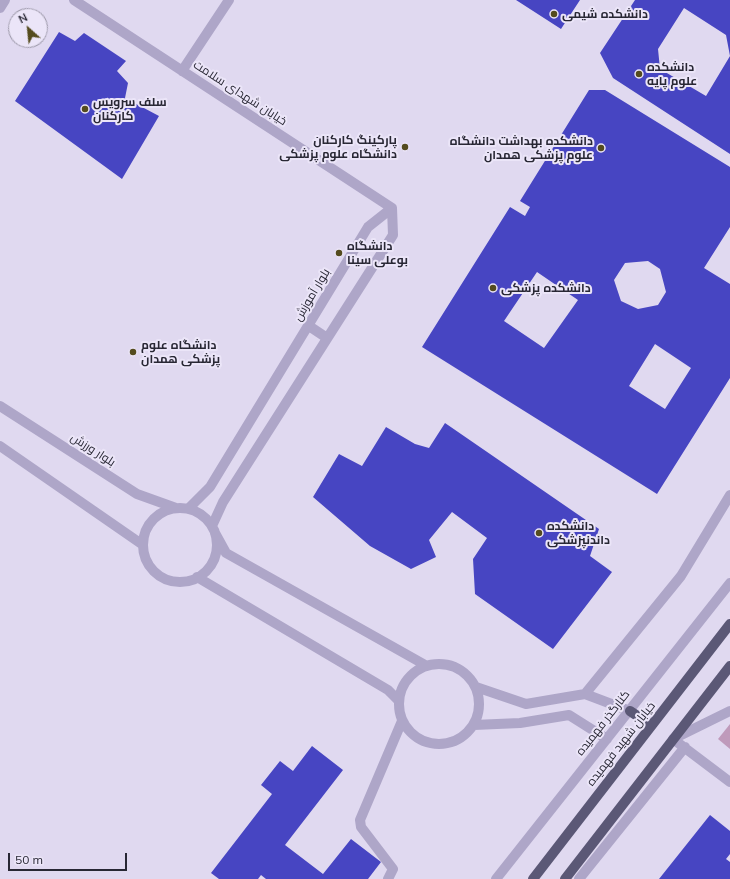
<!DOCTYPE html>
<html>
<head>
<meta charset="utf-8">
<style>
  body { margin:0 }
  #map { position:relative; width:730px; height:879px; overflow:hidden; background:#e0d9f0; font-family:Mulish,sans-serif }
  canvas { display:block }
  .north { position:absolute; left:8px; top:8px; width:40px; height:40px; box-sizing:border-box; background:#ebe5f8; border:1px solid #9d99aa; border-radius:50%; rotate:333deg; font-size:11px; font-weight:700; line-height:16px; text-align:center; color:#282734 }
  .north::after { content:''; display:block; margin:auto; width:14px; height:18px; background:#544b1e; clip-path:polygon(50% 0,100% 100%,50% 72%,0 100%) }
  .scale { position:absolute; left:8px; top:853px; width:119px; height:18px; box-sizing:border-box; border:2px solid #282734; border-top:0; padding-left:5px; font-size:12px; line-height:14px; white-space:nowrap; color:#282734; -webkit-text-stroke:3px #ebe5f8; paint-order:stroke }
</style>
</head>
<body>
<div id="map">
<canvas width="730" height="879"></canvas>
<div class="north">N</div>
<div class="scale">50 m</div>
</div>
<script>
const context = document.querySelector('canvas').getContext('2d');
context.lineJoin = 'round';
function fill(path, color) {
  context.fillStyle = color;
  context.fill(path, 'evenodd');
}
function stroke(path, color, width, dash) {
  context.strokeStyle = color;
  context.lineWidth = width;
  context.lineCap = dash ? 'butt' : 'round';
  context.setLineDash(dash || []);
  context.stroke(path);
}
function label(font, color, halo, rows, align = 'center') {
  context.font = font + ' Mulish,Cairo,sans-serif';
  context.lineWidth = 4;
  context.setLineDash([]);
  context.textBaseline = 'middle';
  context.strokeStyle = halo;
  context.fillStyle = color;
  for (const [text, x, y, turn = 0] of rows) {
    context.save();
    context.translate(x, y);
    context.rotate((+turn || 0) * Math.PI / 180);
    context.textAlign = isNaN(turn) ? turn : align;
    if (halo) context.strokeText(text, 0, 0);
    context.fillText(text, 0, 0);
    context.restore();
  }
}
fill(new Path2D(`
  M 730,724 L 730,749 L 718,739 Z`), '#bf9abb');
fill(new Path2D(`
  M 516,0 L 580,0 L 561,29 Z
  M 635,0 L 730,0 L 730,154 L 613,78 L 600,53 ZM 684,8 L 726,35 L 730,56 L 706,96 L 660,69 L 658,49 Z
  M 59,32 L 75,41 L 84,33 L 126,61 L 117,71 L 128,83 L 125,98 L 159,116 L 122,179 L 15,101 Z
  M 589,90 L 605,90 L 730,167 L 730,227 L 704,268 L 730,284 L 730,378 L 657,494 L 422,347 L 510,207 L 525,216 L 530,207 L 520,201 ZM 648,261 L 660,269 L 666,292 L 658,305 L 638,309 L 621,301 L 614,280 L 625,263 ZM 537,272 L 578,300 L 544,348 L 504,321 ZM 655,344 L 691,368 L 665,409 L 629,386 Z
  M 445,423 L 599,529 L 590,556 L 612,572 L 553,649 L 475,594 L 473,559 L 487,538 L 452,512 L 429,540 L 436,557 L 411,569 L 370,546 L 313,497 L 339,454 L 362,466 L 386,427 L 415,444 L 429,448 Z
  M 312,746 L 343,770 L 285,845 L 323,874 L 351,839 L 381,862 L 368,879 L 266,879 L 261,875 L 258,879 L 219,879 L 211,873 L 272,794 L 261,785 L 280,761 L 293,771 Z
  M 710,815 L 730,831 L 730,854 L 726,859 L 730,862 L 730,879 L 659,879 Z`), '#4745c2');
stroke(new Path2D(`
  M 74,0 L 392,208
  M 0,8 L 5,0
  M 182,71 L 229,0
  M 309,326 L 327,338
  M 0,406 L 137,494 L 176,508
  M 0,446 L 143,545
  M143 545a37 37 0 1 1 74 0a37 37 0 1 1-74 0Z
  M 188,509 L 210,487 L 368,227 L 392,208
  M 212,526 L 223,502 L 393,235 L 392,208
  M 215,533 L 226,553 L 427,666
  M 197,577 L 388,690 L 398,700
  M399 704a40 40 0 1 1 80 0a40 40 0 1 1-80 0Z
  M 476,687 L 526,704 L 585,694 L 630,711
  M 585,694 L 681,576 L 730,495
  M 730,711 L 673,739 L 730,782
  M 474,725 L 520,723 L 569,715 L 607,739
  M 388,879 L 393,869 L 361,827 L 360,820 L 402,721
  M 496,879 L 730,583
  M 579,879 L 685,747`), '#aea6c8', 10);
stroke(new Path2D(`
  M 630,711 L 651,725
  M 533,879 L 730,624
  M 565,879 L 730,666`), '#5b5876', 10);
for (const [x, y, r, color] of [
  [554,14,4,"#544b1e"],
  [639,74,4,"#544b1e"],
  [85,109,4,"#544b1e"],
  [405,147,4,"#544b1e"],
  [601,148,4,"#544b1e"],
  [339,253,4,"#544b1e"],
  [493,288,4,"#544b1e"],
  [133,352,4,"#544b1e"],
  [539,533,4,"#544b1e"]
]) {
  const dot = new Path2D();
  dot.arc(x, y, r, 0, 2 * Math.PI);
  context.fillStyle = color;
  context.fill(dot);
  stroke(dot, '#ebe5f8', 1.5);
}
label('bold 12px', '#282734', '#ebe5f8', [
  ["دانشکده شیمی",562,14],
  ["دانشکده",647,67],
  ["علوم پایه",647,81],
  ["سلف سرویس",93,102],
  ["کارکنان",93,116],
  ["پارکینگ کارکنان",397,140,"right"],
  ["دانشگاه علوم پزشکی",397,154,"right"],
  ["دانشکده بهداشت دانشگاه",593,141,"right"],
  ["علوم پزشکی همدان",593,155,"right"],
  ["دانشگاه",347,246],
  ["بوعلی سینا",347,260],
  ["دانشکده پزشکی",501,288],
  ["دانشگاه علوم",141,345],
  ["پزشکی همدان",141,359],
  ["دانشکده",547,526],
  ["داندنپزشکی",547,540]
], 'left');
label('12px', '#282734', '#ebe5f8', [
  ["خیابان شهدای سلامت",240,93,33],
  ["بلوار آموزش",312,295,-59],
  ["بلوار ورزش",93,450,33],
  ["کنارگذر فهمیده",603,723,-52],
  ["خیابان شهید فهمیده",621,744,-52]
]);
</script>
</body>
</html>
